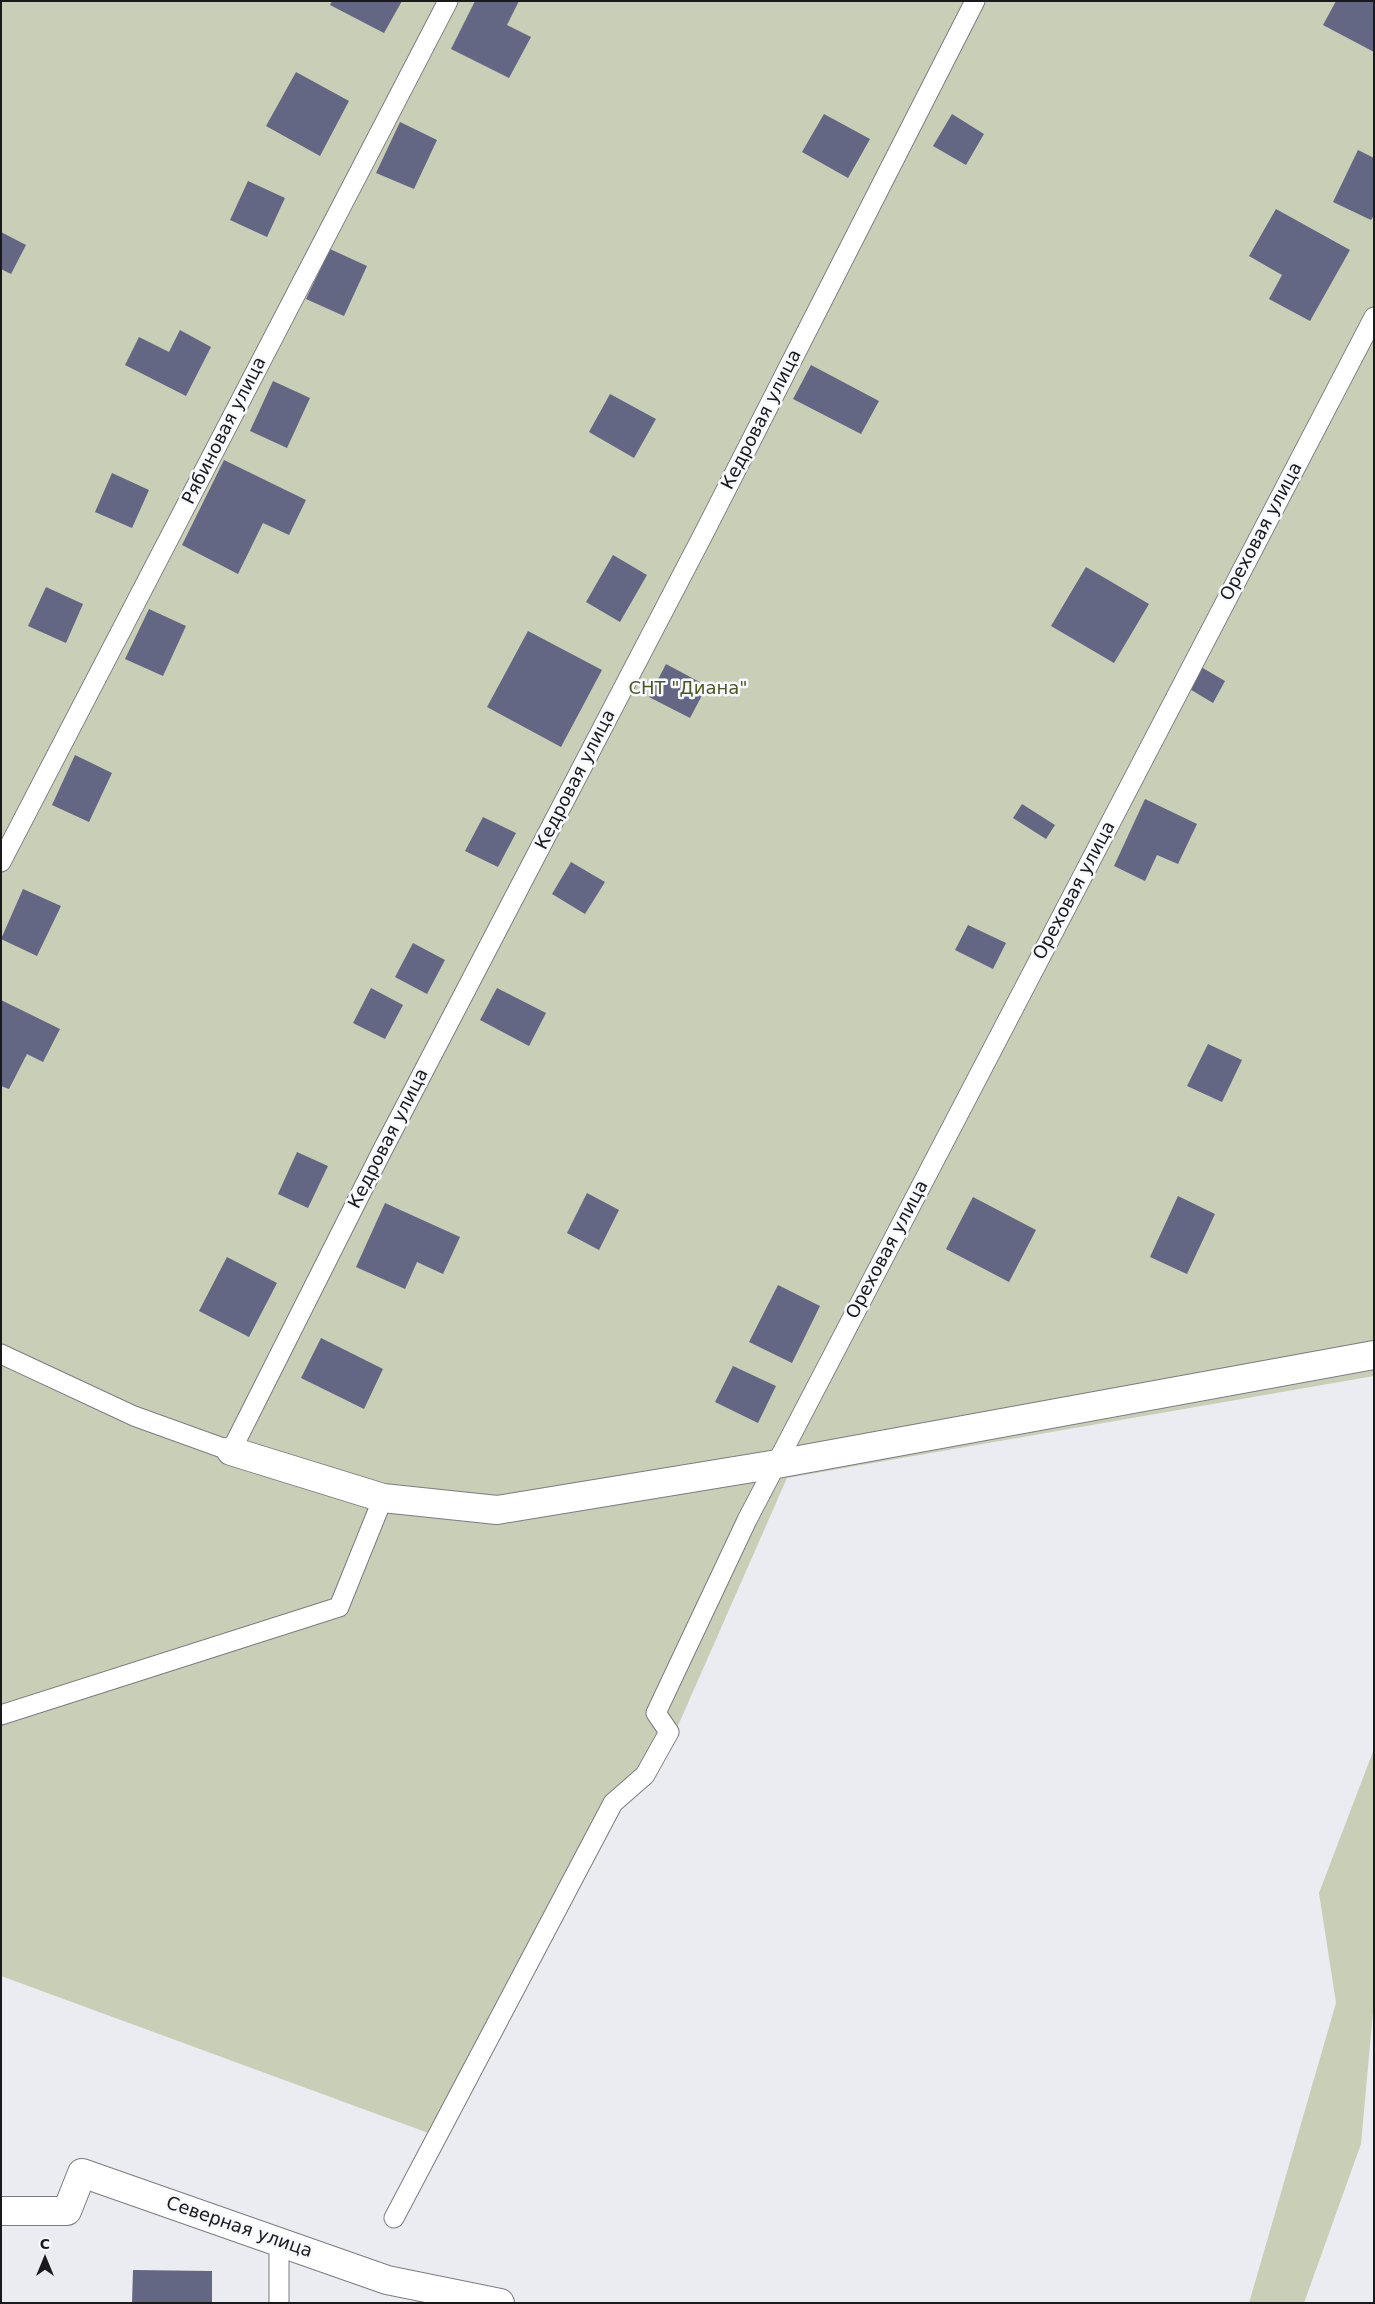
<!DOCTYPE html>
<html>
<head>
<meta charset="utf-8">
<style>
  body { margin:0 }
  #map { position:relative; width:1375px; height:2304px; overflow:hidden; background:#ebecf1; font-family:"DejaVu Sans",sans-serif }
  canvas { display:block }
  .frame { position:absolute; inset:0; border:2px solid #1a1a1c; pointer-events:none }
  .north { position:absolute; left:20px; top:2234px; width:50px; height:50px; -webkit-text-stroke:4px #f8f9fe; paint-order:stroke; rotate:0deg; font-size:14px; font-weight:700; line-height:20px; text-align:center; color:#1a1a1c }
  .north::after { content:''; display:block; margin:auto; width:18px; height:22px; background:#1a1a1c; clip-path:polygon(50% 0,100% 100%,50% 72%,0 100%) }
</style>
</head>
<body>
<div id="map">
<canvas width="1375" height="2304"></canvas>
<div class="frame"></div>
<div class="north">С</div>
</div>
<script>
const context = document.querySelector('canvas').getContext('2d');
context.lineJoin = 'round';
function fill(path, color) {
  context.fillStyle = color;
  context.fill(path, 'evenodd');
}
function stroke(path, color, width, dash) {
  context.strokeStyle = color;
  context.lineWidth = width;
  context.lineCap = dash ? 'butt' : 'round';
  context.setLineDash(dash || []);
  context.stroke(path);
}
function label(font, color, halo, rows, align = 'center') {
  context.font = font + ' "DejaVu Sans",sans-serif';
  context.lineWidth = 5;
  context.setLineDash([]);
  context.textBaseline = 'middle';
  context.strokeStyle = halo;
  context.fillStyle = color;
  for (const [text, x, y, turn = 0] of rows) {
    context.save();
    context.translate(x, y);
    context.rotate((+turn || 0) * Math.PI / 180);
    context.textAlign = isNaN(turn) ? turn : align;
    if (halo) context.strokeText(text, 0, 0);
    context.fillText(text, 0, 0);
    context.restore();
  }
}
fill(new Path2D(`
  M 1,1 L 1374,1 L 1374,1376 L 787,1478 L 655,1778 L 620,1806 L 442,2138 L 1,1976 Z
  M 1374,1749 L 1374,2001 L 1361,2144 L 1304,2303 L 1249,2303 L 1336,2003 L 1319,1893 Z`), '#c9ceb7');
fill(new Path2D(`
  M 332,1 L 402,1 L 384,33 L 330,5 Z
  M 475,1 L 519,1 L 507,25 L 531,37 L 509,78 L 451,49 Z
  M 1336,1 L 1374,1 L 1374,52 L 1323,25 Z
  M 296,72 L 349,101 L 320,156 L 266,126 Z
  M 824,114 L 870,139 L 848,178 L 802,152 Z
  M 952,114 L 984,134 L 966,165 L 933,146 Z
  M 400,122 L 437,140 L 414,189 L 376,173 Z
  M 1358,150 L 1374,158 L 1374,215 L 1371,220 L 1333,202 Z
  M 248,181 L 285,198 L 267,237 L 230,220 Z
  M 1276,209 L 1350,250 L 1310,321 L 1269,299 L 1282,275 L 1249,256 Z
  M 1,232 L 26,245 L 11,274 L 1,269 Z
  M 330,249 L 367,266 L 344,316 L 306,299 Z
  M 180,330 L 211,347 L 186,396 L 125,365 L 139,337 L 169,352 Z
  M 811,365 L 879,401 L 861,434 L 793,399 Z
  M 273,381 L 310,398 L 287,448 L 250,431 Z
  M 610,394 L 656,419 L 634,458 L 589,432 Z
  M 224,460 L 306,500 L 289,535 L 263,523 L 238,574 L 182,545 Z
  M 112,473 L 149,490 L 132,528 L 95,512 Z
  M 613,555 L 647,575 L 620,622 L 586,602 Z
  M 1086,567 L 1149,604 L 1114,663 L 1051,626 Z
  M 46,587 L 83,604 L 66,643 L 28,626 Z
  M 149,609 L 186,626 L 163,676 L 125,659 Z
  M 528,631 L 602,670 L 561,747 L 487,707 Z
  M 666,664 L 707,686 L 690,718 L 649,697 Z
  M 1201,667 L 1225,681 L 1213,703 L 1188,688 Z
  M 75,755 L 112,773 L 89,822 L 52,805 Z
  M 1145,799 L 1197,824 L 1178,864 L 1157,855 L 1145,881 L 1114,866 Z
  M 1022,804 L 1055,825 L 1046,839 L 1013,818 Z
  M 483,817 L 516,833 L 498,867 L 465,851 Z
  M 571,862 L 605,882 L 585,914 L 552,894 Z
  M 23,889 L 61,906 L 37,956 L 1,939 Z
  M 968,925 L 1006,943 L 993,969 L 955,950 Z
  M 413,943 L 445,960 L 427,994 L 395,977 Z
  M 371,988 L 403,1005 L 385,1039 L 353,1023 Z
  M 497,988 L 546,1013 L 529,1046 L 480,1020 Z
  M 1,1000 L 60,1029 L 43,1062 L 27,1054 L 9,1089 L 1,1086 Z
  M 1208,1044 L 1242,1060 L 1222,1102 L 1187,1086 Z
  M 297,1152 L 328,1166 L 308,1208 L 278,1194 Z
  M 587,1193 L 619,1210 L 599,1250 L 567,1233 Z
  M 1178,1196 L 1215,1214 L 1187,1274 L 1150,1257 Z
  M 973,1197 L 1036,1230 L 1009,1282 L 946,1249 Z
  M 385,1203 L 460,1237 L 443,1274 L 417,1262 L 405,1289 L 356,1267 Z
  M 227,1257 L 277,1283 L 249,1337 L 199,1311 Z
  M 778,1285 L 820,1306 L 792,1363 L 749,1342 Z
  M 321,1338 L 383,1369 L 364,1409 L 301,1378 Z
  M 733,1366 L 776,1386 L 758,1423 L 715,1402 Z
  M 133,2270 L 212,2271 L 212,2303 L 132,2303 Z`), '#636783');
const service = new Path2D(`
  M 1,862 L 448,1
  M 1,1354 L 134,1416 L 231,1451 L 382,1151 L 703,535 L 975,1
  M 1,1715 L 339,1607 L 383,1498
  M 394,2218 L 613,1803 L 645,1775 L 669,1732 L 656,1713 L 747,1520 L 1374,317
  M 279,2242 L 279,2303`);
const minor = new Path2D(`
  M 231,1451 L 383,1498 L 497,1510 L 777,1464 L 1374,1355
  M 1,2211 L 67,2211 L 82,2173 L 387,2280 L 500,2303`);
stroke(service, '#7b7c80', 21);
stroke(minor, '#7b7c80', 30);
stroke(service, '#fff', 19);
stroke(minor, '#fff', 28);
label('18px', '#1a1a1c', '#f8f9fe', [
  ["Кедровая улица",762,420,-63],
  ["Рябиновая улица",225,431,-63],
  ["Ореховая улица",1262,532,-62],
  ["Кедровая улица",576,780,-63],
  ["Ореховая улица",1075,891,-62],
  ["Кедровая улица",389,1139,-63],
  ["Ореховая улица",888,1250,-62],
  ["Северная улица",239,2228,19]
]);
label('18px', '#4f5723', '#f8f9fe', [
  ["СНТ \"Диана\"",688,689]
]);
</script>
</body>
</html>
